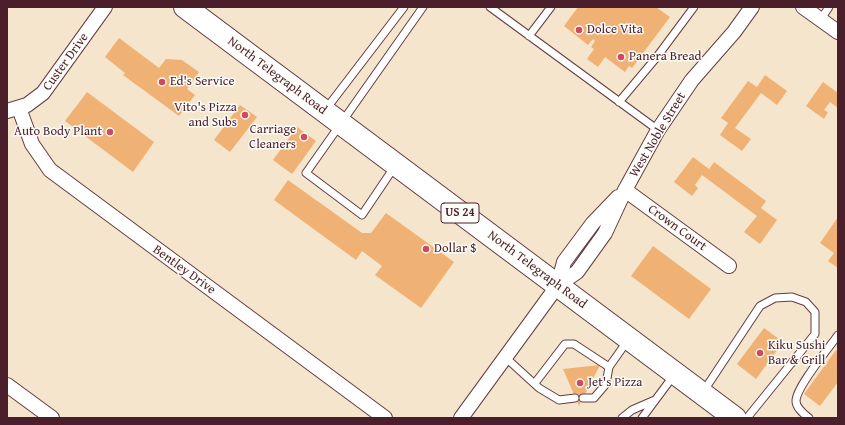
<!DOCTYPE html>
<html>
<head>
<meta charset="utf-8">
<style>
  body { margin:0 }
  #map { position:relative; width:845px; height:425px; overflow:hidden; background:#f4e5cc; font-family:"Gentium Book Plus",serif }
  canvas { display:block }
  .frame { position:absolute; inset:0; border:8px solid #4a1f2b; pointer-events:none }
</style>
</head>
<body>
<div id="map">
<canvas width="845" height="425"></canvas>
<div class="frame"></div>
</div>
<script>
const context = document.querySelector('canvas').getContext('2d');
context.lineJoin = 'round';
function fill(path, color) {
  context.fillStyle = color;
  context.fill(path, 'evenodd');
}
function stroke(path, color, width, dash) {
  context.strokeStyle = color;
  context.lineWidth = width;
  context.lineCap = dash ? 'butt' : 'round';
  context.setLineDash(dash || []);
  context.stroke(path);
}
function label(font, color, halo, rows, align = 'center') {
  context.font = font + ' "Gentium Book Plus",serif';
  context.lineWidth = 3;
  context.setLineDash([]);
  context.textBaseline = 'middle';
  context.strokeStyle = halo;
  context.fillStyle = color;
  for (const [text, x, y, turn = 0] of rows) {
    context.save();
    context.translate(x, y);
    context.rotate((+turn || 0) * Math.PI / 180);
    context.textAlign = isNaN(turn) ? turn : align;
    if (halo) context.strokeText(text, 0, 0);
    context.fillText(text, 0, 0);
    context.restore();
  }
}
fill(new Path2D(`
  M 578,7 L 656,7 L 670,17 L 632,68 L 629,66 L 625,72 L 605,57 L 598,67 L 587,59 L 594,49 L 591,47 L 595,41 L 593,39 L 588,45 L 564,26 Z
  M 119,38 L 159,68 L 166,59 L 182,60 L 199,72 L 187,89 L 195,95 L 179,116 L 123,75 L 125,73 L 105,57 Z
  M 765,75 L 787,91 L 777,105 L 761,93 L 735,128 L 751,139 L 742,151 L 720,135 L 728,123 L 721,118 L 748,81 L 757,87 Z
  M 823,82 L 838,93 L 838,108 L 830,102 L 824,110 L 828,112 L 824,119 L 806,106 Z
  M 87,92 L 154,142 L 133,172 L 65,121 Z
  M 240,105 L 257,117 L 230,152 L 214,140 Z
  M 297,127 L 316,141 L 292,174 L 273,160 Z
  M 693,157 L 709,169 L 714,162 L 766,201 L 761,208 L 777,220 L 760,244 L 744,232 L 757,216 L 702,175 L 695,185 L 698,188 L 692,196 L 674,182 Z
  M 288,180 L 362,233 L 371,233 L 386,213 L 454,262 L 421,308 L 375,275 L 382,266 L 362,251 L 356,260 L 274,200 Z
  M 838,217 L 838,268 L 828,261 L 834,253 L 820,243 Z
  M 653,246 L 711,289 L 689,319 L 631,276 Z
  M 764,328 L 783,342 L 756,379 L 737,364 Z
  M 836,350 L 838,352 L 838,382 L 820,406 L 804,394 Z
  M 600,365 L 583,398 L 579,406 L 563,369 Z`), '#f0b174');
const lane = new Path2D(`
  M 490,7 L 658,130
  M 821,19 L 829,7
  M 529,36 L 551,7
  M 619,102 L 656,58 L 694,7
  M 326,109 L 404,7
  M 395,166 L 362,215 L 306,173 L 423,7
  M 505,357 L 539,388 L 559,400 L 575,398
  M 535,383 L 565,344 L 574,344 L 609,367
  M 703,392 L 760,306 L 775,298 L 792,297 L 806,302 L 815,312 L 815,334 L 747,418
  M 583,398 L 594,398 L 606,384 L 609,367 L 628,340
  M 622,418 L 632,410 L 655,400
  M 642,418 L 674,375
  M 809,418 C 804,414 796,408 796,401 C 796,387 829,348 838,335`);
const street = new Path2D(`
  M 803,7 L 838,32
  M 19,108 L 32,144 L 50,170 L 385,418
  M 7,111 L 27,105 L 43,93 L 105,7
  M 625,190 L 729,266
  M 558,285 L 564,262 L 593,223 L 618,197
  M 7,385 L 52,418
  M 461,418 L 558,285 L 577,272 L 605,233 L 625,190 L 658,130 L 692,80 L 734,32 L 752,7`);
const primary = new Path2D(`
  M 185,7 L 735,418`);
stroke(lane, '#643d43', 9);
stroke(street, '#643d43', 16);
stroke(primary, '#643d43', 24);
stroke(lane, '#fff', 7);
stroke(street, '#fff', 14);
stroke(primary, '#fff', 22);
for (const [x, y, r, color] of [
  [579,30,4,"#d1495b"],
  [621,57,4,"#d1495b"],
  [162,82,4,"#d1495b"],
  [245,115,4,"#d1495b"],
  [110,132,4,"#d1495b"],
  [304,137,4,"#d1495b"],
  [426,249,4,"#d1495b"],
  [760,353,4,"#d1495b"],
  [580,383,4,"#d1495b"]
]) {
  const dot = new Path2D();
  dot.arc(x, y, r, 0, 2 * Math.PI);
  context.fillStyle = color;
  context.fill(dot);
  stroke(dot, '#fdfcf7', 1.5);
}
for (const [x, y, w] of [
  [460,213,38]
]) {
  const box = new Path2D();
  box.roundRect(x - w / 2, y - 10, w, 20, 3);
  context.fillStyle = '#fdfcf7';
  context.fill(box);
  stroke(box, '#4a1f2b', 1);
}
label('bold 12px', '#4a1f2b', null, [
  ["US 24",460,213]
]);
label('13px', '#4a1f2b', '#fdfcf7', [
  ["Dolce Vita",587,30],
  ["Panera Bread",629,57],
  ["Ed's Service",170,82],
  ["Vito's Pizza",237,108,"right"],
  ["and Subs",237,123,"right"],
  ["Carriage",296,130,"right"],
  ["Cleaners",296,145,"right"],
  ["Auto Body Plant",102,132,"right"],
  ["Dollar $",434,249],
  ["Kiku Sushi",768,346],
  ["Bar & Grill",768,361],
  ["Jet's Pizza",588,383]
], 'left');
label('13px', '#4a1f2b', '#fdfcf7', [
  ["Custer Drive",66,62,-54],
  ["North Telegraph Road",277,76,37],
  ["West Noble Street",658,135,-59],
  ["Crown Court",677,228,36],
  ["Bentley Drive",184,270,36],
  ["North Telegraph Road",537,270,37]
]);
</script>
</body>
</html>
